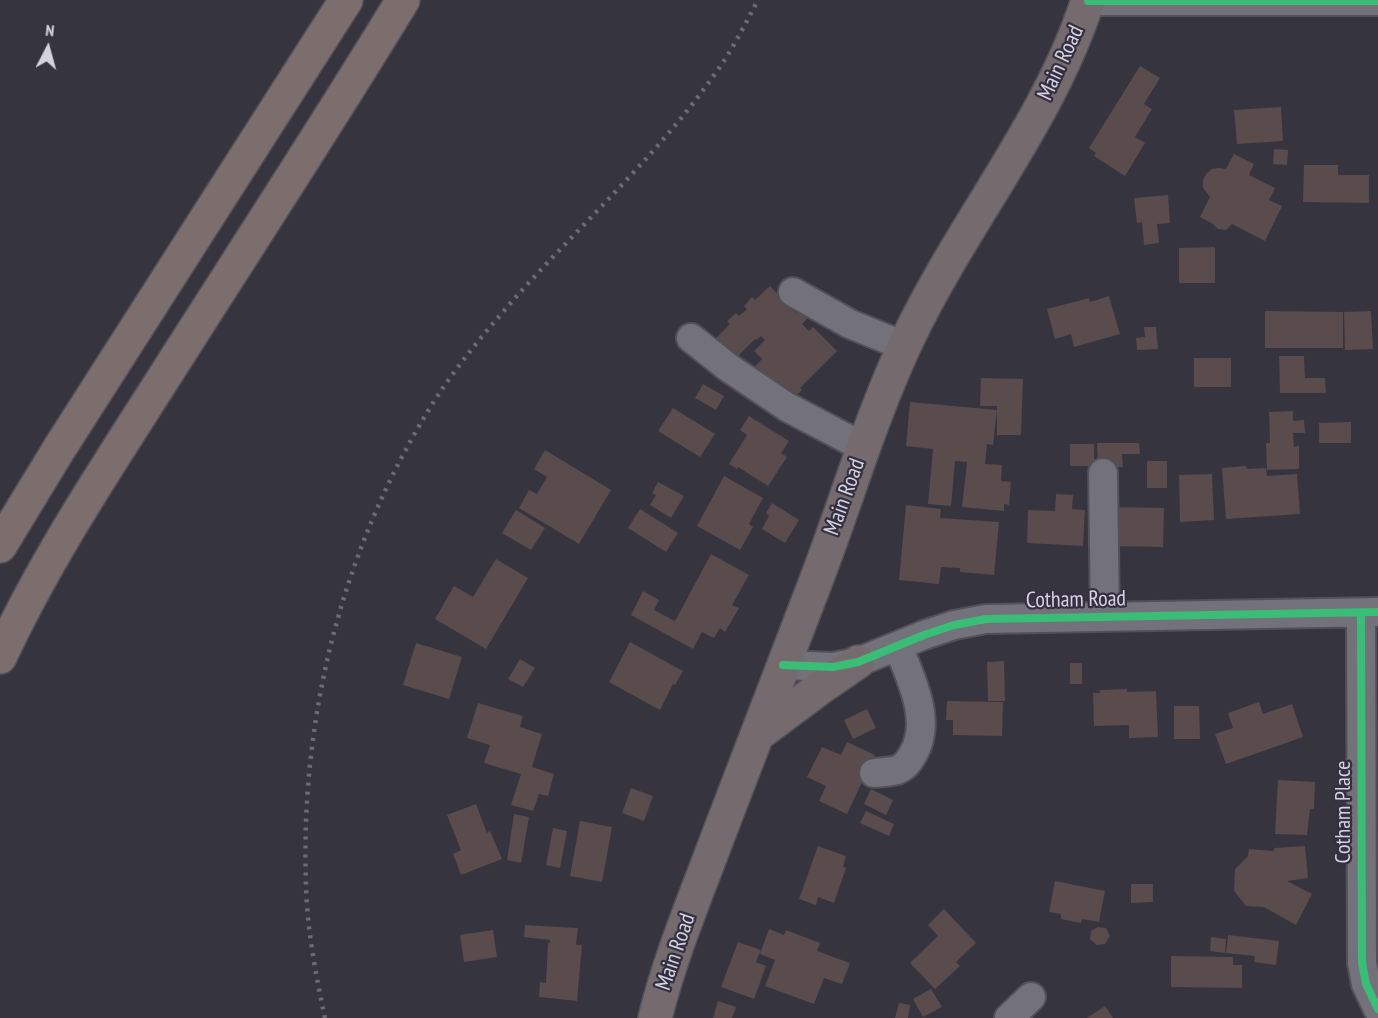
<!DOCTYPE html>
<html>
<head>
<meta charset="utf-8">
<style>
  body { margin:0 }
  #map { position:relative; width:1378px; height:1018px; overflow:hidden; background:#36343e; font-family:"PT Sans Narrow",sans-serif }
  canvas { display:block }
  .north { position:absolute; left:18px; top:18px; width:60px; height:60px; -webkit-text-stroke:4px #343042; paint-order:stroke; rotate:6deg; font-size:16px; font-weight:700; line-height:24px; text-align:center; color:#d5d3df }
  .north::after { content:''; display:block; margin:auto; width:21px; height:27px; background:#d5d3df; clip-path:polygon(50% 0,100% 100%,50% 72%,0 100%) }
</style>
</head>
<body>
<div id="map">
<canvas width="1378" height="1018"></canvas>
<div class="north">N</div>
</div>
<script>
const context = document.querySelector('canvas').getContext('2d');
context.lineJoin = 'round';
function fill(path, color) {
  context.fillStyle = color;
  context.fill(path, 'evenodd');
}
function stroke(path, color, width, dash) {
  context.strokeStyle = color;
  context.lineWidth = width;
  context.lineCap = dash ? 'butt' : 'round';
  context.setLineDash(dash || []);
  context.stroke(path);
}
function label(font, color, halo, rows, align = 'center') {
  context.font = font + ' "PT Sans Narrow",sans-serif';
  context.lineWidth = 4.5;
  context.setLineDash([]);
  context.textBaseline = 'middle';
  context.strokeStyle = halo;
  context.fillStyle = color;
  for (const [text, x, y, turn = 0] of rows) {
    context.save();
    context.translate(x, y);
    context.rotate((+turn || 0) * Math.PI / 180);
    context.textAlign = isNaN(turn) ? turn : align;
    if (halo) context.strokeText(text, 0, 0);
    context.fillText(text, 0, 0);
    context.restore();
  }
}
fill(new Path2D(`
  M 1140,66 L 1160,78 L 1144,104 L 1152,109 L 1135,137 L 1145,143 L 1125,176 L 1094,156 L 1096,153 L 1089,148 Z
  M 1281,107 L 1283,141 L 1237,144 L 1234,110 Z
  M 1274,149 L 1288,150 L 1287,165 L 1273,164 Z
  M 1234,154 L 1254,164 L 1249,175 L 1275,188 L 1269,200 L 1282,206 L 1265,241 L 1232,224 L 1226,230 L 1218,229 L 1213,224 L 1200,217 L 1210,197 L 1203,188 L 1203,180 L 1206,174 L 1212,169 L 1219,168 L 1226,169 Z
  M 1304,165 L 1338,165 L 1338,175 L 1369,175 L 1369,203 L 1303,202 Z
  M 1168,195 L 1170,223 L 1157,224 L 1159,243 L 1144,245 L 1142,222 L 1137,223 L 1134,198 Z
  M 1215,247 L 1215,283 L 1179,283 L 1179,248 Z
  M 770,286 L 796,313 L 799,309 L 808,318 L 802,324 L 809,331 L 813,327 L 837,351 L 800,388 L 802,390 L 790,402 L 755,366 L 762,359 L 754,351 L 765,340 L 761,336 L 756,340 L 755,339 L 735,359 L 715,339 L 730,324 L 727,321 L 736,313 L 739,316 L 747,309 L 744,306 L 752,297 L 755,300 Z
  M 1109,296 L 1120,334 L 1074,347 L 1071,334 L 1055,339 L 1047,309 L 1089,298 L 1090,302 Z
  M 1265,311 L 1343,312 L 1343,348 L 1265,348 Z
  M 1371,311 L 1373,349 L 1345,350 L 1344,312 Z
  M 1144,327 L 1156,327 L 1158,349 L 1137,350 L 1136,338 L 1145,337 Z
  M 1279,356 L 1304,356 L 1305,378 L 1325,378 L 1326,393 L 1280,393 Z
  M 1194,358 L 1231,358 L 1231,387 L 1194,387 Z
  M 981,378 L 1023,379 L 1021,435 L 997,435 L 997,406 L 980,406 Z
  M 703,384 L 724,396 L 716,410 L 695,398 Z
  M 910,402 L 997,410 L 993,445 L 987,444 L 985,464 L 1002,465 L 1001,481 L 1011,482 L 1009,505 L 1004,504 L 1004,511 L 962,507 L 967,462 L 955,461 L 951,506 L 928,504 L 933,449 L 906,446 Z
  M 673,408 L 715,434 L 700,457 L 658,431 Z
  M 1293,411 L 1293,421 L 1304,420 L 1305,433 L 1293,433 L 1294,447 L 1299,446 L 1299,469 L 1267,470 L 1266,443 L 1270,443 L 1269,412 Z
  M 749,416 L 789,441 L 781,453 L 787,457 L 768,486 L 738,467 L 737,469 L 729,464 L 747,435 L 740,430 Z
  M 1351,422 L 1351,443 L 1319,443 L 1319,423 Z
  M 1097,443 L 1139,443 L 1140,454 L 1122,454 L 1123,467 L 1098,467 Z
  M 1070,444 L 1094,444 L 1094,466 L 1070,466 Z
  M 545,450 L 611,490 L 579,544 L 519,508 L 529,490 L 537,494 L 547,477 L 534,469 Z
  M 1147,461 L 1167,461 L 1167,488 L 1147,488 Z
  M 1246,466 L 1247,469 L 1266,468 L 1267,476 L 1297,474 L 1300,514 L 1226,519 L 1222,468 Z
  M 1212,474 L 1214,520 L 1180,522 L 1179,475 Z
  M 724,476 L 763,498 L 749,524 L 753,527 L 740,550 L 697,526 Z
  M 658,482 L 684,496 L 671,518 L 650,505 L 656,495 L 652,493 Z
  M 1056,494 L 1073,495 L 1072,509 L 1085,510 L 1083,546 L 1027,543 L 1028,510 L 1055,511 Z
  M 772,503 L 799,520 L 785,543 L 762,529 L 769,516 L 766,513 Z
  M 906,505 L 941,509 L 940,518 L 999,522 L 994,575 L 960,572 L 960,568 L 941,567 L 939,584 L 899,580 Z
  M 1109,507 L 1164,508 L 1163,547 L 1108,546 Z
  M 640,509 L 678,533 L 666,552 L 628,528 Z
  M 516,510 L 545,528 L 531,550 L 502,533 Z
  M 711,554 L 749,575 L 732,605 L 739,608 L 725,632 L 720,628 L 714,638 L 702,632 L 693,649 L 631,615 L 643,591 L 659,600 L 654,610 L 675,621 Z
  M 496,559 L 528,578 L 486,649 L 435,619 L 454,586 L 473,597 Z
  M 630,642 L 683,671 L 675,685 L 673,684 L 660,710 L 609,682 Z
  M 416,643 L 462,657 L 449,699 L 403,685 Z
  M 520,659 L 535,668 L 523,687 L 508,679 Z
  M 1004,661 L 1005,701 L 988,701 L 987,662 Z
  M 1070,663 L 1082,663 L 1082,684 L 1070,684 Z
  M 1127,689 L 1127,692 L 1156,691 L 1158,737 L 1129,738 L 1129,725 L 1094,726 L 1093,693 L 1100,693 L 1100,690 Z
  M 947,701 L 1003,702 L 1002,736 L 953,735 L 953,720 L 946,720 Z
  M 1259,702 L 1263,714 L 1292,704 L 1303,737 L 1226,764 L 1215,734 L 1233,728 L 1228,713 Z
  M 478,703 L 523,716 L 520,727 L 542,734 L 532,767 L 554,774 L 548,796 L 539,794 L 533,811 L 511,805 L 521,774 L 484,763 L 490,745 L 467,738 Z
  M 1174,706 L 1199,706 L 1200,739 L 1174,739 Z
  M 867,709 L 876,728 L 853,739 L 844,720 Z
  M 847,742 L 875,755 L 847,814 L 819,801 L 826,786 L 807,777 L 822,747 L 841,755 Z
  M 1278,780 L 1315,782 L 1314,809 L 1310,809 L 1307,835 L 1275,834 Z
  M 631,788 L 653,796 L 644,821 L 622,813 Z
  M 871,789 L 893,800 L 886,815 L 864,804 Z
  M 476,804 L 487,833 L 490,831 L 502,859 L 461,875 L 453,854 L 461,850 L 447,815 Z
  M 866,811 L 894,824 L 889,836 L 860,823 Z
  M 514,814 L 529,817 L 521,863 L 507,860 Z
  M 580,821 L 612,827 L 602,882 L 570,876 Z
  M 553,828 L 567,831 L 560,868 L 546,865 Z
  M 818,846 L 846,856 L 843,867 L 846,868 L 834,903 L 818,897 L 816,905 L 799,899 Z
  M 1305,846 L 1308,878 L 1287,881 L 1312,894 L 1296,925 L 1264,907 L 1246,906 L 1234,891 L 1235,869 L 1248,856 L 1249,849 L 1273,851 L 1275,848 Z
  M 1055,881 L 1105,891 L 1099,922 L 1082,919 L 1081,923 L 1061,919 L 1061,914 L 1049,912 Z
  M 1131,884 L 1153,884 L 1153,902 L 1131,903 Z
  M 944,909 L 976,943 L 956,962 L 960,966 L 935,989 L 910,963 L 938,936 L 928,925 Z
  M 525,925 L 578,928 L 576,945 L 582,945 L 577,1001 L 539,997 L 540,982 L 546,983 L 548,943 L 550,943 L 550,940 L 524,937 Z
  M 1098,927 L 1106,928 L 1110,936 L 1105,944 L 1097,945 L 1090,939 L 1091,931 Z
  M 769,929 L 784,935 L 786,930 L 820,943 L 817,951 L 850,963 L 842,984 L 824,978 L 814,1004 L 765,986 L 775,960 L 760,954 Z
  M 493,930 L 497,957 L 464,962 L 460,935 Z
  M 1228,935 L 1279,941 L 1276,965 L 1254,962 L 1255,956 L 1226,953 Z
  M 1211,937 L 1226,939 L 1225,953 L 1210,951 Z
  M 738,942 L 761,950 L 756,962 L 766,966 L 754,999 L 721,987 Z
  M 1171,956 L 1233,957 L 1233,965 L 1242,965 L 1242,988 L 1171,987 Z
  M 931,989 L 942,1007 L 923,1017 L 913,999 Z
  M 718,1001 L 736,1007 L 732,1018 L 713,1018 Z
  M 899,1003 L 910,1005 L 908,1018 L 895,1018 Z
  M 1105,1006 L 1113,1018 L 1087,1018 Z`), '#5a4b4d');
const minor = new Path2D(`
  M 1088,1 L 1378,1
  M 793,292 L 850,324 L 904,346
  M 691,338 L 729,368 L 787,407 L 863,447
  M 1103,473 L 1105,617
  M 1361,613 L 1362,963 L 1366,984 L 1378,1009
  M 783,665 L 833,667 L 858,662 L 924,635 L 954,625 L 986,619 L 1378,612
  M 874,773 C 881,772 890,772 897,770 C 905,767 910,760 913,754 C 933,721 910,677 898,646
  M 1009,1018 L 1031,997`);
const major = new Path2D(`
  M 757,735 L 820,688 L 858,662
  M 655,1018 C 670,957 695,898 717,839 C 748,759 778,679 809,599 C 844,511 869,419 910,334 C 965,220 1049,121 1088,0`);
const highway = new Path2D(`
  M 0,546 L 59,449 L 346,0
  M 0,657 C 45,560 105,470 163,379 C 243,253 325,128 403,0`);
stroke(minor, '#525059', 32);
stroke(major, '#525059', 36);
stroke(highway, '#525059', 36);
stroke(minor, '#737179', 28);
stroke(major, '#756b6e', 33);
stroke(highway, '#7d6e6e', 33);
stroke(new Path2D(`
  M 325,1018 C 316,976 307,929 306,885 C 300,716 343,546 433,403 C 457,365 487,330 516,297 C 583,222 659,154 717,71 C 733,49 745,24 758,0`), '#6d6b73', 4.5, [3, 6]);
stroke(new Path2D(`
  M 1088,1 L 1378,1
  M 1361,613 L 1362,963 L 1366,984 L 1378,1009
  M 783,665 L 833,667 L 858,662 L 924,635 L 954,625 L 986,619 L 1378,612`), '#3abd76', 8);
label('22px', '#d5d3df', '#343042', [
  ["Main Road",1061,63,-65],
  ["Main Road",845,497,-70],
  ["Cotham Road",1076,600,-1],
  ["Cotham Place",1344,812,-90],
  ["Main Road",676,952,-71]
]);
</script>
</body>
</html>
